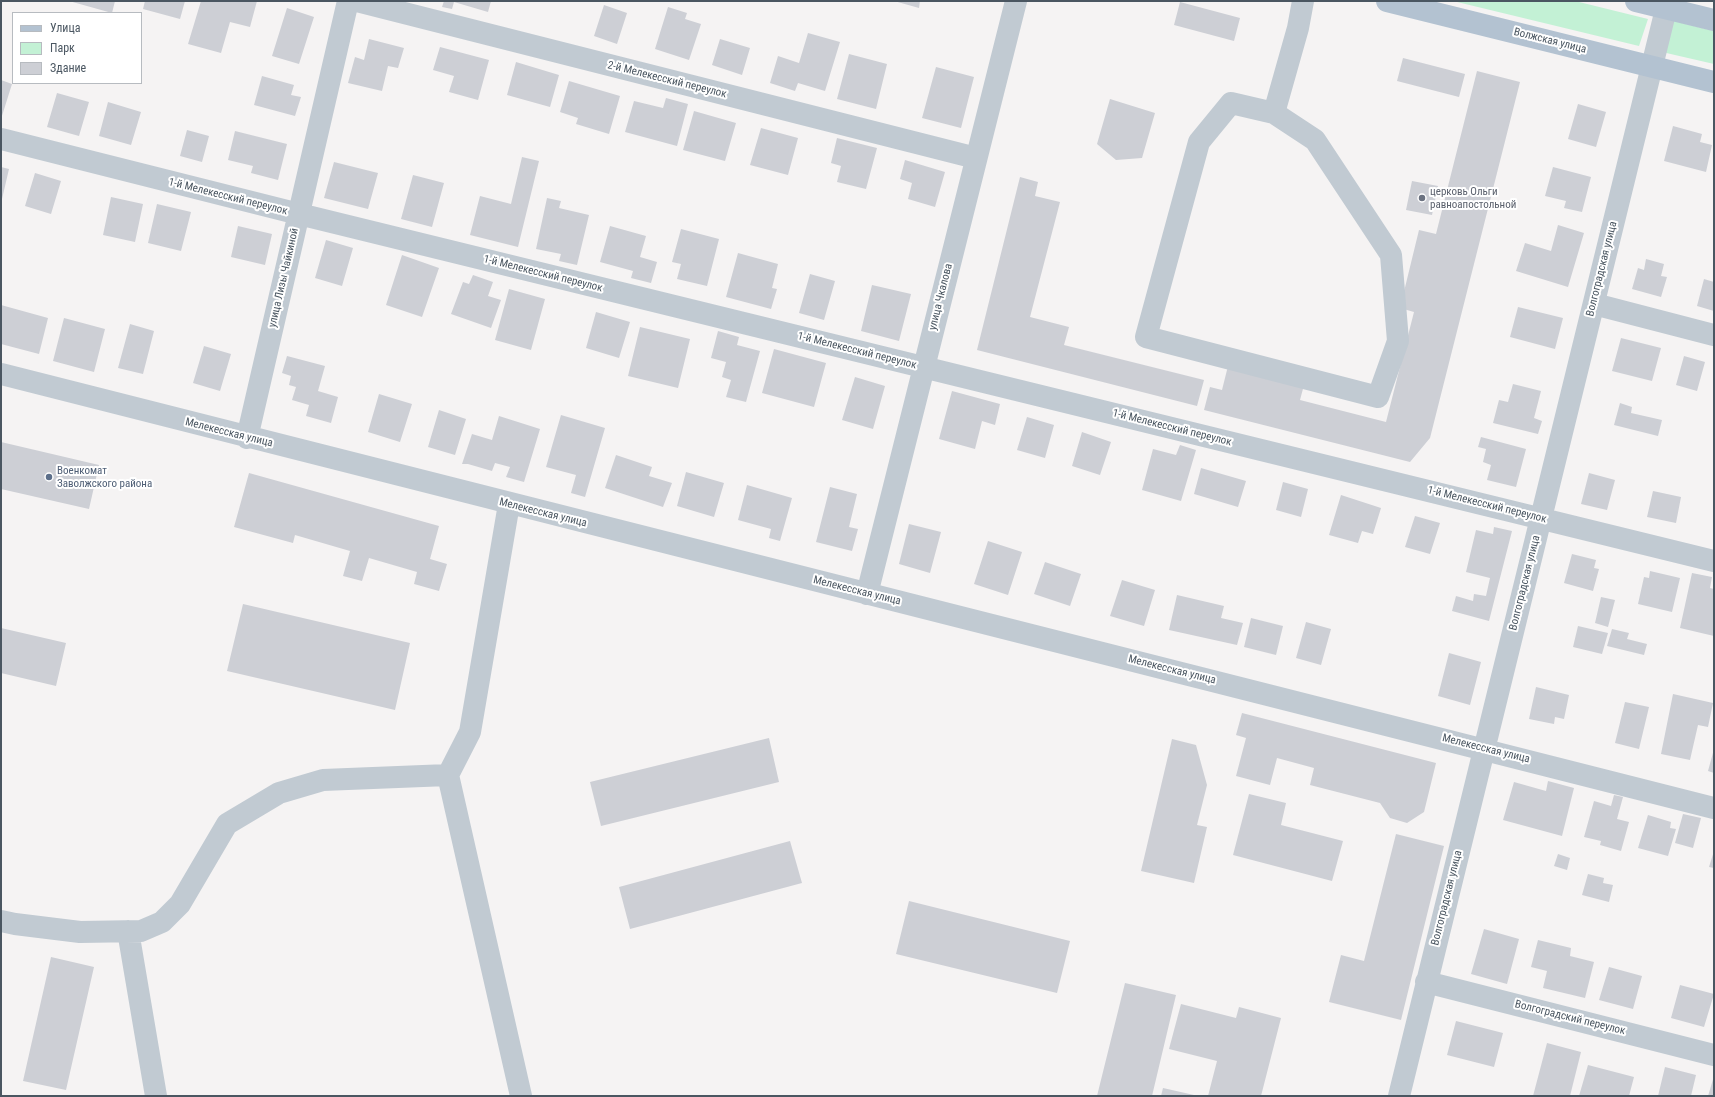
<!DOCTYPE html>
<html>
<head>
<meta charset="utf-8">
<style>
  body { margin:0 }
  #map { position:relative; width:1715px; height:1097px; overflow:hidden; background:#f5f3f3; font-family:"Roboto Condensed",sans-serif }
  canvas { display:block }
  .frame { position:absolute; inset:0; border:2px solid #4a5661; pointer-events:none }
  .legend { position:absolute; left:12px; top:12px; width:130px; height:72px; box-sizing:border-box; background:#fff; border:1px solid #b7bbc0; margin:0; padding:5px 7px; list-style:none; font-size:12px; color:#4a5661 }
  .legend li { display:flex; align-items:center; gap:8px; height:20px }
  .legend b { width:20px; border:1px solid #b7bbc0 }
</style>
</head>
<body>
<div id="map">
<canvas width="1715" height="1097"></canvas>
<div class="frame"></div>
<ul class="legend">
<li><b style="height:5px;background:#b3c2d1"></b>Улица</li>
<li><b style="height:11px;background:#c3f1d5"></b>Парк</li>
<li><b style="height:11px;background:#cdcfd5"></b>Здание</li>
</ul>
</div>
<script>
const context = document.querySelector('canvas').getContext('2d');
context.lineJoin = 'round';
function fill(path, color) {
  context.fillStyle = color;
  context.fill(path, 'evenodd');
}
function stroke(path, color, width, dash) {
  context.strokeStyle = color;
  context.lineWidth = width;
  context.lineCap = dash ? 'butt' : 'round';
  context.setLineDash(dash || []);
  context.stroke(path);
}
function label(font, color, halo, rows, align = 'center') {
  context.font = font + ' "Roboto Condensed",sans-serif';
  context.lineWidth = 4;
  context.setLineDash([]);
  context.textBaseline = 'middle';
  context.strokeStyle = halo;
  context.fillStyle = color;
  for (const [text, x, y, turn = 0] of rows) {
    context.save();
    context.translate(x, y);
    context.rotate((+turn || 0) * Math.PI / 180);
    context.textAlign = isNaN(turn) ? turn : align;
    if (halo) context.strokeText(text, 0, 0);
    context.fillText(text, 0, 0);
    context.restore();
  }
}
fill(new Path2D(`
  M 1453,1 L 1575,1 L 1648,19 L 1639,46 Z
  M 1670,20 L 1714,31 L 1714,64 L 1662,52 Z`), '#c3f1d5');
fill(new Path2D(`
  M 69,1 L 115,1 L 112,13 Z
  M 145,1 L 185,1 L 180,19 L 143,9 Z
  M 201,1 L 257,1 L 250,27 L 230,22 L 221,53 L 188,44 Z
  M 444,1 L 491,1 L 488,12 L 454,2 L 452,9 L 442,7 Z
  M 894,1 L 920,1 L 919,8 Z
  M 1180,2 L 1240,18 L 1234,41 L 1174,25 Z
  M 604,5 L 627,13 L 617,44 L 594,36 Z
  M 668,7 L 687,13 L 685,19 L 701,24 L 689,60 L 655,49 Z
  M 287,8 L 314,17 L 299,64 L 272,56 Z
  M 808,33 L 840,42 L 825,91 L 798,83 L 795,91 L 770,83 L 778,56 L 799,63 Z
  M 369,39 L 404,48 L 398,68 L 388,66 L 382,91 L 348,83 L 355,57 L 364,60 Z
  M 720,39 L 750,48 L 742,75 L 712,65 Z
  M 440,47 L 489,60 L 478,100 L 449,92 L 454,76 L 433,70 Z
  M 849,54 L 887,64 L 876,109 L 837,99 Z
  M 1403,58 L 1465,74 L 1459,97 L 1397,81 Z
  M 516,62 L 559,75 L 550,107 L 507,95 Z
  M 936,67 L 974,77 L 961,128 L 922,118 Z
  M 1477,71 L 1520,82 L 1430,438 L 1410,462 L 1204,410 L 1210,387 L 1222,390 L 1228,366 L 1304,385 L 1300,400 L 1386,422 L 1414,312 L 1400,308 L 1419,230 L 1436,234 Z
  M 262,76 L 294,85 L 291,95 L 301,97 L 295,116 L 254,105 Z
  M 1,80 L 12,84 L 1,119 Z
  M 569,81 L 620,96 L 609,134 L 576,124 L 578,118 L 560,112 Z
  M 57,93 L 89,102 L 79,136 L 47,127 Z
  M 666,98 L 688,104 L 677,146 L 625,132 L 634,101 L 663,108 Z
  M 1110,99 L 1155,113 L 1142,158 L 1116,160 L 1097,144 Z
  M 108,102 L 141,112 L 131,145 L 99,136 Z
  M 1578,104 L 1606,112 L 1596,147 L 1568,139 Z
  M 694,111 L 736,123 L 725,161 L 683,150 Z
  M 1673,126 L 1702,134 L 1700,142 L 1712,145 L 1706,172 L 1664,161 Z
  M 761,128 L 798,138 L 788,175 L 750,165 Z
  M 187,130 L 209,136 L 202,162 L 180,156 Z
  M 235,131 L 287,144 L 278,180 L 251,173 L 253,166 L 228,160 Z
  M 837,138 L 877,148 L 866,189 L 837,182 L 841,166 L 831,163 Z
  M 522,157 L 539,161 L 518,247 L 470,235 L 480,196 L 511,204 Z
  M 905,160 L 945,172 L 935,207 L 908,199 L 912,183 L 900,179 Z
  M 334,162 L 378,173 L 368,209 L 324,198 Z
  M 1,167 L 9,169 L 2,199 L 1,199 Z
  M 1553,167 L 1591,177 L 1582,212 L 1564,208 L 1566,201 L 1545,196 Z
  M 35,173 L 61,181 L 51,214 L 25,206 Z
  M 413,175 L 444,183 L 432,227 L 401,219 Z
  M 1020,177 L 1038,182 L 1035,196 L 1060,202 L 1030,317 L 1069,327 L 1064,345 L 1204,380 L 1197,406 L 977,350 Z
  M 1412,181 L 1438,186 L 1432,215 L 1406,210 Z
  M 111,197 L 143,204 L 135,242 L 103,235 Z
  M 547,198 L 561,201 L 559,208 L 589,215 L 577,265 L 559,261 L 561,254 L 536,249 Z
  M 157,204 L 191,212 L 181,251 L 148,243 Z
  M 1558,225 L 1584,233 L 1568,287 L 1516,271 L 1525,243 L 1551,251 Z
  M 238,226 L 272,234 L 265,265 L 231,257 Z
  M 610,226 L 646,236 L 640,257 L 657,262 L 651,283 L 631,278 L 633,271 L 600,262 Z
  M 681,229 L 719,239 L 707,286 L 677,279 L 681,264 L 672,262 Z
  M 326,240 L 353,248 L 342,286 L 315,278 Z
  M 738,253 L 778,264 L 772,288 L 777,289 L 771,309 L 726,297 Z
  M 402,255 L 439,268 L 422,317 L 386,305 Z
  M 1646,259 L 1664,264 L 1661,276 L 1667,277 L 1661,297 L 1632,289 L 1638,268 L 1644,270 Z
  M 810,274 L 835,281 L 824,320 L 799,313 Z
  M 473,275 L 493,282 L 488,296 L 501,300 L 491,328 L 451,314 L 463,282 L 469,284 Z
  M 1704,279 L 1714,282 L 1714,311 L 1697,306 Z
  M 872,285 L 911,294 L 899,341 L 861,331 Z
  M 509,289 L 545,299 L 531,350 L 495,340 Z
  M 1,305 L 48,318 L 39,354 L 1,344 Z
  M 1518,307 L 1563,318 L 1555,349 L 1510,337 Z
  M 596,312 L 630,322 L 619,358 L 586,348 Z
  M 64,318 L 105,329 L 94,372 L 53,361 Z
  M 130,324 L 154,331 L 143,374 L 118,368 Z
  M 640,327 L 690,339 L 678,388 L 628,376 Z
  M 718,331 L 739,337 L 737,345 L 760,351 L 746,402 L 726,397 L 731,380 L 722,377 L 726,362 L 711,358 Z
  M 1621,338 L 1661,348 L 1652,381 L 1612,371 Z
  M 204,346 L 231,354 L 220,391 L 193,383 Z
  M 774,349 L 826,363 L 814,407 L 762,393 Z
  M 287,356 L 325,366 L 318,391 L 338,397 L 331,423 L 306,416 L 309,405 L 292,400 L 296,387 L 289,385 L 291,376 L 282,373 Z
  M 1684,356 L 1705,362 L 1697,391 L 1676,385 Z
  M 855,377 L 885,386 L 873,429 L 842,420 Z
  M 1513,384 L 1541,391 L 1534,418 L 1542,421 L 1538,434 L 1493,423 L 1499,400 L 1508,402 Z
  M 952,391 L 1000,404 L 995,425 L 982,421 L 975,449 L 939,439 Z
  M 379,394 L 412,404 L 400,442 L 368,432 Z
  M 1620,403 L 1632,407 L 1631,413 L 1662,420 L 1658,436 L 1614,425 Z
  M 439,410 L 466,419 L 455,455 L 428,447 Z
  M 561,415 L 605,428 L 585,497 L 571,493 L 576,475 L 546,467 Z
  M 499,416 L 540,429 L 524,482 L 506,477 L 510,467 L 495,463 L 492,471 L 468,464 L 462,464 L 472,434 L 492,440 Z
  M 1027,417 L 1054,425 L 1045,458 L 1017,450 Z
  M 1082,432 L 1111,442 L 1100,475 L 1072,466 Z
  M 1481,437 L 1526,449 L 1516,487 L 1487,480 L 1491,465 L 1483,462 L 1486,449 L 1478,447 Z
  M 1,442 L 99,465 L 89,509 L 1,489 Z
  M 1180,445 L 1196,450 L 1181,501 L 1142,490 L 1153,449 L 1176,455 Z
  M 616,455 L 652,467 L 649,476 L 672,483 L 663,507 L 605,488 Z
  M 1201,468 L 1246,481 L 1238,507 L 1194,494 Z
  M 686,472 L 724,483 L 714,517 L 677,506 Z
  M 249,473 L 439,526 L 430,559 L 447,564 L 439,591 L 414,584 L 417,572 L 369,558 L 362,581 L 343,576 L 350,551 L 295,535 L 293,543 L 234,527 Z
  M 1589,473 L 1615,480 L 1607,510 L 1581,504 Z
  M 1283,482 L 1308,489 L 1301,517 L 1276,510 Z
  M 747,485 L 792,498 L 780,541 L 769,538 L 771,529 L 738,520 Z
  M 830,487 L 857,494 L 849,527 L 858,529 L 852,551 L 816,542 Z
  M 1653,491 L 1681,497 L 1676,523 L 1647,517 Z
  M 1341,495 L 1381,508 L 1373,534 L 1362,531 L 1358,543 L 1329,535 Z
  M 1415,516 L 1440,523 L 1430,554 L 1405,547 Z
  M 909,524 L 941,532 L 930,573 L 899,564 Z
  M 1494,527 L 1512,531 L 1489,621 L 1452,611 L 1456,596 L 1473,601 L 1474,594 L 1486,596 L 1490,578 L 1466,572 L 1476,530 L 1493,534 Z
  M 988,541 L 1022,552 L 1008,595 L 974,584 Z
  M 1572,554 L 1596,560 L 1594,568 L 1599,569 L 1593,591 L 1564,583 Z
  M 1045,562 L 1081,574 L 1070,606 L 1034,594 Z
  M 1650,571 L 1680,578 L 1672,612 L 1638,604 L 1644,577 L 1649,578 Z
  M 1692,573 L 1712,577 L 1710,588 L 1714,589 L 1714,636 L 1680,628 Z
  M 1122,580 L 1155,590 L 1144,626 L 1110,616 Z
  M 1177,595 L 1224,606 L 1221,618 L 1243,623 L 1237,645 L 1169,630 Z
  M 1601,597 L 1615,600 L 1608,627 L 1595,623 Z
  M 243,604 L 410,643 L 395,710 L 227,671 Z
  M 1251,618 L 1283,626 L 1276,655 L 1244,647 Z
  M 1306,622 L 1331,629 L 1321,665 L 1296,658 Z
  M 1578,626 L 1608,633 L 1602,654 L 1573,647 Z
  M 1,628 L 66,643 L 56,686 L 1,673 Z
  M 1612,629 L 1629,633 L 1627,639 L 1647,644 L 1644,655 L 1607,646 Z
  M 1449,653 L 1481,662 L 1470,705 L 1438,696 Z
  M 1536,687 L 1569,695 L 1564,719 L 1555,717 L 1554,724 L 1529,719 Z
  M 1673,694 L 1713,703 L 1708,727 L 1698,725 L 1690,760 L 1661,754 Z
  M 1625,702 L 1649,707 L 1639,749 L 1615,743 Z
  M 1242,713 L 1436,763 L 1424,812 L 1407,823 L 1390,818 L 1380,803 L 1310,785 L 1314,768 L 1277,758 L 1270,785 L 1236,776 L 1246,738 L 1236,735 Z
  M 769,738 L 779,782 L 601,826 L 590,782 Z
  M 1172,739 L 1196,745 L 1207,785 L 1197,825 L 1207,827 L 1194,883 L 1141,871 Z
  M 1714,749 L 1714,773 L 1708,771 Z
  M 1548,781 L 1574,788 L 1562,836 L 1503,820 L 1514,782 L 1546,791 Z
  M 1249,794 L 1286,803 L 1281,825 L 1343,841 L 1332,881 L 1233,855 Z
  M 1614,795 L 1623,797 L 1617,819 L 1629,822 L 1621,851 L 1600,845 L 1601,841 L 1584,837 L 1594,801 L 1611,806 Z
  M 1683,814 L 1701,818 L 1693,848 L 1675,843 Z
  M 1648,815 L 1671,822 L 1670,828 L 1676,829 L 1668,856 L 1638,848 Z
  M 1396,834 L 1444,846 L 1401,1020 L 1329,1002 L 1341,955 L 1364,961 Z
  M 790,841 L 802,883 L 630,929 L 619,887 Z
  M 1714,851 L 1714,868 L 1709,867 Z
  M 1558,854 L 1570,858 L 1567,870 L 1554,866 Z
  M 1588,874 L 1604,878 L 1603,883 L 1613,885 L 1609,902 L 1582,895 Z
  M 909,901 L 1070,941 L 1057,993 L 896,954 Z
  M 1484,929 L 1519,939 L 1507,984 L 1471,974 Z
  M 1538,940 L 1571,948 L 1570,956 L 1594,962 L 1585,998 L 1543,988 L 1547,971 L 1531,967 Z
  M 51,957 L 94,967 L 66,1090 L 23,1081 Z
  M 1609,967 L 1642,976 L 1633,1009 L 1599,1000 Z
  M 1125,983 L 1176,995 L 1152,1096 L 1097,1096 Z
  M 1680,985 L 1714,994 L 1704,1027 L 1671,1018 Z
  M 1181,1004 L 1236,1018 L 1239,1007 L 1281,1018 L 1261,1096 L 1208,1096 L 1217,1061 L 1169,1049 Z
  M 1456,1021 L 1503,1033 L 1494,1067 L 1447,1055 Z
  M 1547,1043 L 1581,1052 L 1570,1096 L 1533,1096 Z
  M 1588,1065 L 1634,1077 L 1629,1096 L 1579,1096 Z
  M 1665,1067 L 1696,1075 L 1691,1096 L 1658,1096 Z
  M 1714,1076 L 1714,1096 L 1708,1096 Z
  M 1163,1088 L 1194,1095 L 1194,1096 L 1161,1096 Z`), '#cdcfd5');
stroke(new Path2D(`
  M 357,1 L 976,158
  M 1231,103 L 1274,113 L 1315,140 L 1391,255 L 1398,341 L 1378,397 L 1146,337 L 1199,142 Z
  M 1274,113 L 1298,28 L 1303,1
  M 1,139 L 299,214 L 1714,561
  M 1594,304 L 1714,335
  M 1,374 C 571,523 1144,659 1714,808
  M 247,438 L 348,1
  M 867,594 L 1016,1
  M 448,775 L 521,1096
  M 1,921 L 15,924 L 80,932 L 141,931 L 162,922 L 180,904 L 227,824 L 279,793 L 323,780 L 448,775 L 470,732 L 509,504
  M 128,931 L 156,1096
  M 1426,982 L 1714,1055
  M 1399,1096 L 1668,1`), '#c1cad2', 22);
stroke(new Path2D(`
  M 1387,1 L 1714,82
  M 1636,1 L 1714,20`), '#b3c2d1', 22);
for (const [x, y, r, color] of [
  [1422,198,4,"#6b7280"],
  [49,477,4,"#5c6f8a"]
]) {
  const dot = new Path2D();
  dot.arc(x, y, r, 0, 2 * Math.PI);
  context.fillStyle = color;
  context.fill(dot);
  stroke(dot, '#fff', 1.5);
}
label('11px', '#4a5661', '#fff', [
  ["Волжская улица",1550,41,14],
  ["2-й Мелекесский переулок",667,80,14],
  ["1-й Мелекесский переулок",228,197,14],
  ["Волгоградская улица",1602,269,-76],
  ["1-й Мелекесский переулок",543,274,14],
  ["улица Лизы Чайкиной",284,278,-77],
  ["улица Чкалова",941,297,-76],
  ["1-й Мелекесский переулок",857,351,14],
  ["1-й Мелекесский переулок",1172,428,14],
  ["Мелекесская улица",229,433,14],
  ["1-й Мелекесский переулок",1487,505,14],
  ["Мелекесская улица",543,513,14],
  ["Волгоградская улица",1525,583,-76],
  ["Мелекесская улица",857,591,14],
  ["Мелекесская улица",1172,670,14],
  ["Мелекесская улица",1486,749,14],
  ["Волгоградская улица",1447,898,-76],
  ["Волгоградский переулок",1570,1018,14]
]);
label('11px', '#5b616d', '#fff', [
  ["церковь Ольги",1430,192],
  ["равноапостольной",1430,205]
], 'left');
label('11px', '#4e5e75', '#fff', [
  ["Военкомат",57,471],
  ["Заволжского района",57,484]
], 'left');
</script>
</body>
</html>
